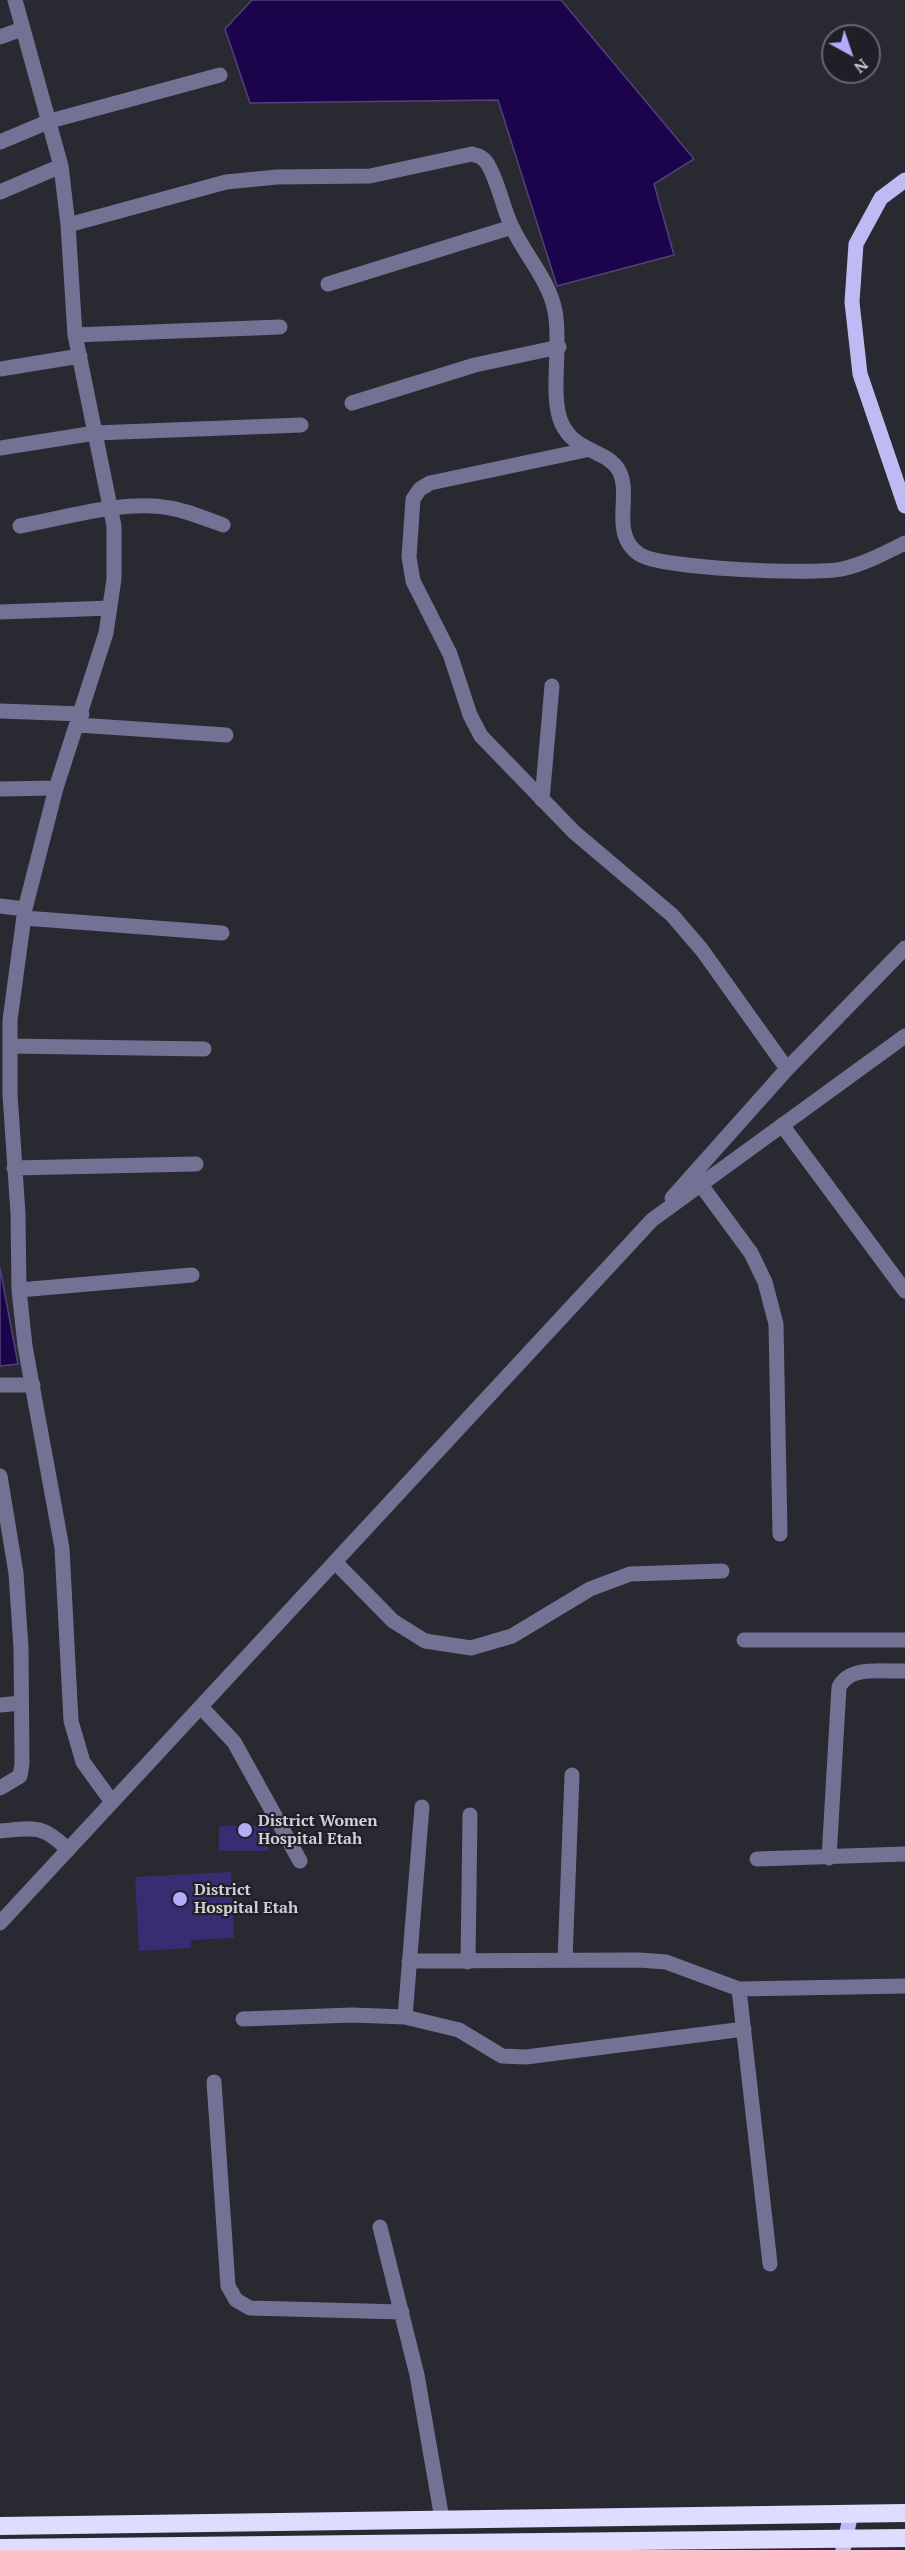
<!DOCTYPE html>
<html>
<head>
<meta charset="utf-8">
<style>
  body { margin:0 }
  #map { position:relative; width:905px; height:2550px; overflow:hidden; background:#292932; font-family:"PT Serif",serif }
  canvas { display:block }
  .north { position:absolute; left:821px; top:24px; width:60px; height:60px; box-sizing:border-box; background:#201f28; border:2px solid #67666e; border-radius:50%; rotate:140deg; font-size:16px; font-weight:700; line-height:24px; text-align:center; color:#d1d0d7 }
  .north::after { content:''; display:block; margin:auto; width:21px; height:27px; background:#b2adf9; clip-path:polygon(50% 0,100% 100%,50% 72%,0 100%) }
</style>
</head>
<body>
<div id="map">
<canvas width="905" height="2550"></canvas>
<div class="north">N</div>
</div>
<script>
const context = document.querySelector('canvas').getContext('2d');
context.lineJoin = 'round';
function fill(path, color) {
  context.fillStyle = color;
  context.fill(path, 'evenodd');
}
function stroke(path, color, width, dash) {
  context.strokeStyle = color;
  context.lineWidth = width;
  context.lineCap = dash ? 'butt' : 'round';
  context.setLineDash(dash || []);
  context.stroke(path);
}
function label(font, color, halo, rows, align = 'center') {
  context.font = font + ' "PT Serif",serif';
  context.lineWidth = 4.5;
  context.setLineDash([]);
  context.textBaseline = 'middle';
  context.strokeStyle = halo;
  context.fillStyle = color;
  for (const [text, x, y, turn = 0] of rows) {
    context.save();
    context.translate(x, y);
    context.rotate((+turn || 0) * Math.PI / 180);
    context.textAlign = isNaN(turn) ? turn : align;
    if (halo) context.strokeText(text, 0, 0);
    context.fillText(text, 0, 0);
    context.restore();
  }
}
const water = new Path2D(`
  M 252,0 L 561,0 L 694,159 L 654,184 L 674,255 L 557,286 L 498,100 L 250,103 L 225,29 Z
  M 0,1268 L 18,1364 L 0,1366 Z`);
fill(water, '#1c044c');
stroke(water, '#524176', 1.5);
fill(new Path2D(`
  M 268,1825 L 268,1851 L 219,1851 L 219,1826 Z
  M 231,1872 L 234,1938 L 191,1940 L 191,1948 L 139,1951 L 135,1877 Z`), '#392c73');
stroke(new Path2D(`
  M 15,0 L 61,166 L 68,225 L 75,335 L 114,526 L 114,579 L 106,633 L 56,788 L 25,909 L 10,1020 L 10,1094 L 18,1214 L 19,1290 L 25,1346 L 62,1548 L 71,1721 L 83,1762 L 112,1802
  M 0,37 L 22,29
  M 0,142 L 50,121 L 220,75
  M 0,192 L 61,166
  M 68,225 L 226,182 L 277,177 L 370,176 L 472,154 C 479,156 483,157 487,163 C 499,182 502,207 512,227 C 525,255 549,280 555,311 C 562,345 549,397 562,424 C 576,453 605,449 618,469 C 631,490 615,522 629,544 C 631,547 636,552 639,554 C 660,569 813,575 842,569 C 864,564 885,553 905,543
  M 328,284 L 512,227
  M 75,335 L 280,327
  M 0,369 L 80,356
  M 352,403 L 475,365 L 559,347
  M 0,448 L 95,433 L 301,425
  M 586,450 L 430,483 L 420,489 L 413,499 L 409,557 L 413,581 L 450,654 L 470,715 L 481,736 L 574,832 L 672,915 L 702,950 L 787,1069
  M 20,526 C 65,518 125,499 170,508 C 188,511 206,519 223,525
  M 0,612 L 110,608
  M 0,711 L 82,714
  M 78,725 L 226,735
  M 0,789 L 56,788
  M 542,800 L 552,686
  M 0,906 L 25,909
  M 24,918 L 222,933
  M 10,1046 L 204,1049
  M 782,1125 L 905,1291
  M 14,1168 L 196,1164
  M 701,1185 L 751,1253 L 765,1282 L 776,1324 L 780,1534
  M 672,1198 L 787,1069 L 905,948
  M 19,1290 L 192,1275
  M 0,1385 L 33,1385
  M 0,1476 L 16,1573 L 21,1648 L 22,1764 L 20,1776 L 0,1788
  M 335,1562 L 393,1621 L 425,1641 L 471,1648 L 512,1636 L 590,1589 L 630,1574 L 722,1571
  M 744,1640 L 905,1640
  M 0,1705 L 21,1703
  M 201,1707 L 234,1742 L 300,1861
  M 0,1831 C 34,1828 43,1824 68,1850
  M 829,1858 L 839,1687 C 850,1665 882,1672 905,1671
  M 757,1859 L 905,1854
  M 0,1923 L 652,1220 L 905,1036
  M 565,1960 L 572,1775
  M 409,1961 L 639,1960 L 666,1962 L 739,1989 L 905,1986
  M 468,1962 L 470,1815
  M 739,1989 L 770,2264
  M 405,2017 L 422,1807
  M 243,2019 L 352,2015 L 405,2017 L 459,2030 L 502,2056 L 526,2057 L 744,2029
  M 214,2082 L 228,2286 L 236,2300 L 250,2308 L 402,2312
  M 380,2227 L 417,2375 L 442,2519`), '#737294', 15);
stroke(new Path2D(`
  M 905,180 L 881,198 L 856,244 L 852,302 L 860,374 L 905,506
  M 843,2550 L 851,2513`), '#bebbf4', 15);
stroke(new Path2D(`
  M 0,2526 L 905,2513
  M 0,2548 L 905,2538`), '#dedcff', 18);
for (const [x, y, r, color] of [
  [245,1830,8,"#b2adf9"],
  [180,1899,8,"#b2adf9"]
]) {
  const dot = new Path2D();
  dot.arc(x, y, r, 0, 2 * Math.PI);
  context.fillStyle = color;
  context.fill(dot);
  stroke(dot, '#201f28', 2);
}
label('bold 16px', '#d1d0d7', '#201f28', [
  ["District Women",258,1821],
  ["Hospital Etah",258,1839],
  ["District",194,1890],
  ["Hospital Etah",194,1908]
], 'left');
</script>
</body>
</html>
